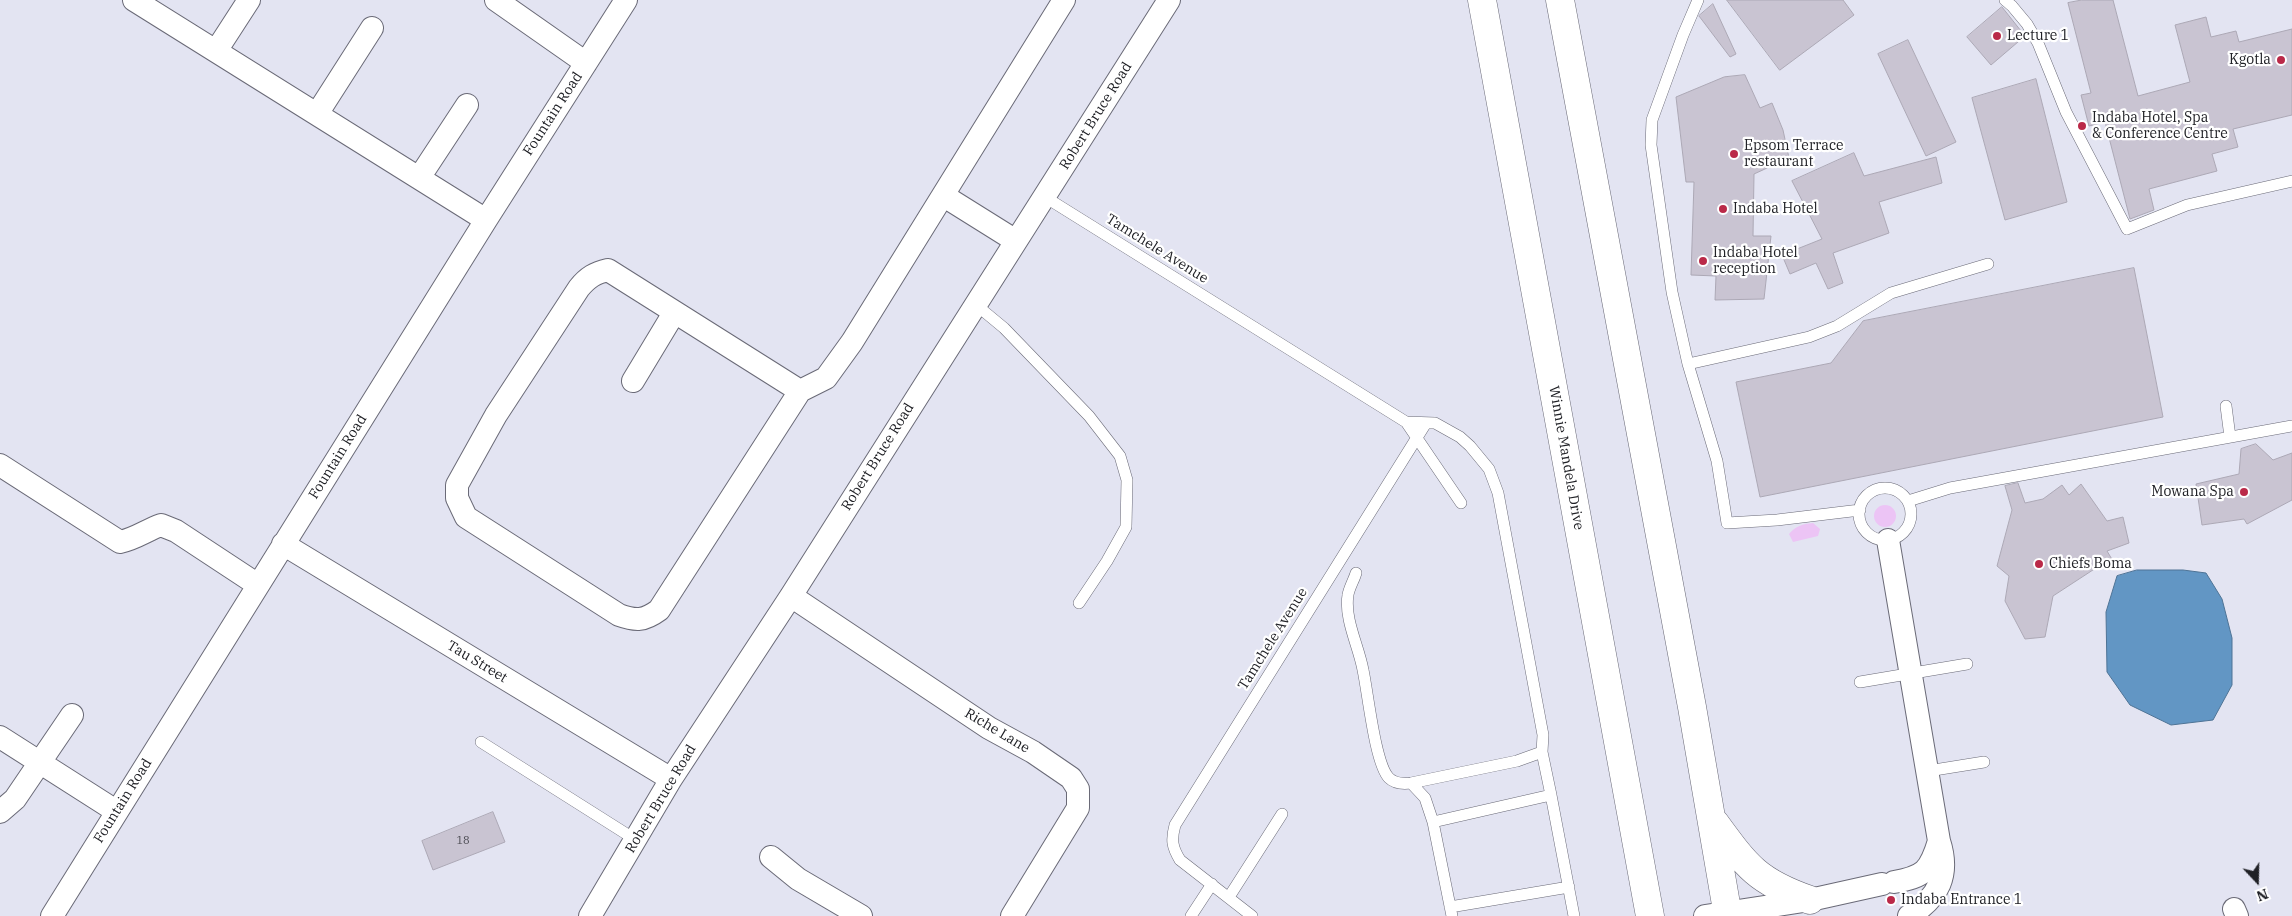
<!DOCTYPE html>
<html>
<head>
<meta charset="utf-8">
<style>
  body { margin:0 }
  #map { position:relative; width:2292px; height:916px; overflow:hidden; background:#e3e4f2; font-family:"IBM Plex Serif",serif }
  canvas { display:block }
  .north { position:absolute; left:2232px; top:856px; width:50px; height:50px; -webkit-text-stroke:4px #fff; paint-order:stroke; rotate:159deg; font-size:14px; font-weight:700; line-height:20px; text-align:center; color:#202126 }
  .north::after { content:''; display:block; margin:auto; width:18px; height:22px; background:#202126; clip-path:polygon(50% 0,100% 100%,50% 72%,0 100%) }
</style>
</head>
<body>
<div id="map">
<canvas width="2292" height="916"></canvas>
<div class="north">N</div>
</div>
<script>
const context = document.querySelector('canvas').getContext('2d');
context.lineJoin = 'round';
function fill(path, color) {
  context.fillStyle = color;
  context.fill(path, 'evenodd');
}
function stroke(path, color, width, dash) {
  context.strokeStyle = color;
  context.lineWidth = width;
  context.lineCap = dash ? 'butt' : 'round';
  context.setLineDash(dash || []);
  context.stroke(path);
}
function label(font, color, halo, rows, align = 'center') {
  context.font = font + ' "IBM Plex Serif",serif';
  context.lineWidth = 4.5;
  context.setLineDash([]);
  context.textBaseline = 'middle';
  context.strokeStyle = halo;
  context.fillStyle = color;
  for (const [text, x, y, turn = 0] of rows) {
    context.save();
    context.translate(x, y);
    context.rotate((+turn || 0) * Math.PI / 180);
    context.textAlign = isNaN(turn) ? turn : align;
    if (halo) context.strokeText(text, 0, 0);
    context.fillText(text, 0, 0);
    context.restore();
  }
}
fill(new Path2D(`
  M1874 516a11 11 0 1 1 22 0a11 11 0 1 1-22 0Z
  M 1813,523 L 1820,529 L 1818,536 L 1793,542 L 1789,534 C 1796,526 1802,524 1813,523 Z`), '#ecc4f5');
const water = new Path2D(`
  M 2137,570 L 2183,570 L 2206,573 L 2222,599 L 2232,638 L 2232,685 L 2213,720 L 2171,725 L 2130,705 L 2107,672 L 2106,612 L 2117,576 Z`);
fill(water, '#6296c4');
stroke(water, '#4e7395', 1);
const building = new Path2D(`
  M 1727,0 L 1843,0 L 1854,15 L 1780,70 Z
  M 2082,0 L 2113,0 L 2138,96 L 2190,82 L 2175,25 L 2206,17 L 2211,37 L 2236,31 L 2239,42 L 2292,29 L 2292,115 L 2233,129 L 2238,147 L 2212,154 L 2217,171 L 2149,189 L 2154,210 L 2130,219 L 2105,122 L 2089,126 L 2081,95 L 2091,93 L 2068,3 Z
  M 1713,4 L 1736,54 L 1730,57 L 1699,16 Z
  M 2002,7 L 2025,36 L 1991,65 L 1967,37 Z
  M 1908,40 L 1956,142 L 1926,156 L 1878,54 Z
  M 1745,75 L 1760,108 L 1772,103 L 1783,130 L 1789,158 L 1754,174 L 1753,236 L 1771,236 L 1764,299 L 1715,300 L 1716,276 L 1691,275 L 1694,182 L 1686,182 L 1676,97 L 1724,77 Z
  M 2036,79 L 2067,202 L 2005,220 L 1972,98 Z
  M 1854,153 L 1864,176 L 1936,157 L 1942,183 L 1879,202 L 1889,233 L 1833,253 L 1843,283 L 1828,289 L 1816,263 L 1790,274 L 1782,255 L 1822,239 L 1792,181 Z
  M 2134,268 L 2163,417 L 1760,497 L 1736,382 L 1831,363 L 1863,321 Z
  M 2256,444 L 2273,460 L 2292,453 L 2292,500 L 2247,524 L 2244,519 L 2202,525 L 2196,484 L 2239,474 L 2241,449 Z
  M 2018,483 L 2025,503 L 2043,499 L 2062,485 L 2069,495 L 2081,484 L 2107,521 L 2123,517 L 2129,543 L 2107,551 L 2113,561 L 2100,568 L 2099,566 L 2053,596 L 2045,637 L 2025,639 L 2005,601 L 2009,576 L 1997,566 L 2012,510 L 2005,486 Z
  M 493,812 L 505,842 L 433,870 L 422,841 Z`);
fill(building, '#c9c4d2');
stroke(building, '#aca8b5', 1);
const lane = new Path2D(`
  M 1698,0 L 1683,35 L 1652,120 L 1651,145 L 1672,292 L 1688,364 L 1717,461 L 1727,523 L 1777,520 L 1860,510
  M 2005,0 L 2012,6 L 2027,24 L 2038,43 L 2066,112 L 2127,229 L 2187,205 L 2292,181
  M 1045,197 L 1406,422 L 1461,503
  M 975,304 L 1004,328 L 1089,416 L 1120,456 L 1127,480 L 1126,527 L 1107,561 L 1079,603
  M 1688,364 L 1809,337 L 1837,326 L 1891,293 L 1988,264
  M 2226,406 L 2230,437
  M1859 514a26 26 0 1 1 52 0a26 26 0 1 1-52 0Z
  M 1908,501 L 1950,488 L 2292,426
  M 1356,573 C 1354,580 1349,588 1348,595 C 1344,619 1359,647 1363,670 C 1368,693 1375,764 1389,778 C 1395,784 1403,784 1411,783 L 1517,761 L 1542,752 L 1543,735 L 1498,493 L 1489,469 L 1470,446 L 1460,437 L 1435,423 L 1406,422
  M 1860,682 L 1967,664
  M 481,742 L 636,840
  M 1928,771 L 1984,762
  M 1411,783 L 1425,798 L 1433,822 L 1551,795 L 1542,752
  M 1551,795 L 1574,916
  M 1433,822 L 1452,916
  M 1229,897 L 1282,814
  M 1450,907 L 1569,887
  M 1191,916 L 1212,884
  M 1252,916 L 1180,860 C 1172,847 1171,840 1175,825 L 1426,423`);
const street = new Path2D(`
  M 134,0 L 486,220
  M 496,0 L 586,63
  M 216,51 L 249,0
  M 317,114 L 372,28
  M 419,178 L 467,105
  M 944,196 L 1016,241
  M 633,381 L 674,313
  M 800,391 L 608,270 C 595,273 588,277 579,288 L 496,415 L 457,485 L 457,498 L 466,517 L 619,615 C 636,621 644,621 659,610 L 800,391 L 826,378 L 852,342 L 1064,0
  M 0,465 L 120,542 C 135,539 147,530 161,525 L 176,531 L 258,585
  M 1888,540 L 1939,841 C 1950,875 1939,897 1909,916
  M 283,544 L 671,779
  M 791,596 L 989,728 L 1033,752 L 1071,778 L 1078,789 L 1078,808 L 1012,916
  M 0,737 L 116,811
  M 0,812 L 15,799 L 72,715
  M 771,857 L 798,879 L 861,916
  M 1894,882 C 1924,877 1930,871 1939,841
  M 2234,909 L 2237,916
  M 52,916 L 486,220 L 626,0
  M 590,916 L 671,779 L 791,596 L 1169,0
  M 1705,916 L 1810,900 L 1882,884`);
const secondary = new Path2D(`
  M 1482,0 L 1650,916
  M 1560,0 L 1692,707 L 1728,916
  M 1715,823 C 1747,867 1758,882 1810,900`);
stroke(lane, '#6a6a77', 12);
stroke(street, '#6a6a77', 24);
stroke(secondary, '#6a6a77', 29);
stroke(lane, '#fff', 11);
stroke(street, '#fff', 22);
stroke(secondary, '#fff', 28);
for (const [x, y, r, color] of [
  [1997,36,5,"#ba2948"],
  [2281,60,5,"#ba2948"],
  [2082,126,5,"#ba2948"],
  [1734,154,5,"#ba2948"],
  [1723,209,5,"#ba2948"],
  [1703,261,5,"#ba2948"],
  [2244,492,5,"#ba2948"],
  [2039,564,5,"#ba2948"],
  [1891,900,5,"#ba2948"]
]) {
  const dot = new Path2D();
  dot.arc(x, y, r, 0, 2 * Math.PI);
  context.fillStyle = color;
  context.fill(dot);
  stroke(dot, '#fff', 2);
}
label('11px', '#4a4a51', null, [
  ["18",463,841]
]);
label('14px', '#202126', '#fff', [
  ["Lecture 1",2007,36],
  ["Kgotla",2271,60,"right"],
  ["Indaba Hotel, Spa",2092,118],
  ["& Conference Centre",2092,134],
  ["Epsom Terrace",1744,146],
  ["restaurant",1744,162],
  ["Indaba Hotel",1733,209],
  ["Indaba Hotel",1713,253],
  ["reception",1713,269],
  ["Mowana Spa",2234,492,"right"],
  ["Chiefs Boma",2049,564],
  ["Indaba Entrance 1",1901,900]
], 'left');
label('14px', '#202126', '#fff', [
  ["Fountain Road",553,114,-57],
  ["Robert Bruce Road",1096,116,-58],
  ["Tamchele Avenue",1157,249,32],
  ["Fountain Road",338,457,-58],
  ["Robert Bruce Road",878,457,-58],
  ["Winnie Mandela Drive",1566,458,80],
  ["Tamchele Avenue",1273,639,-58],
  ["Tau Street",477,662,31],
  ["Riche Lane",997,731,31],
  ["Robert Bruce Road",661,799,-59],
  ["Fountain Road",123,801,-58]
]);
</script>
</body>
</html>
